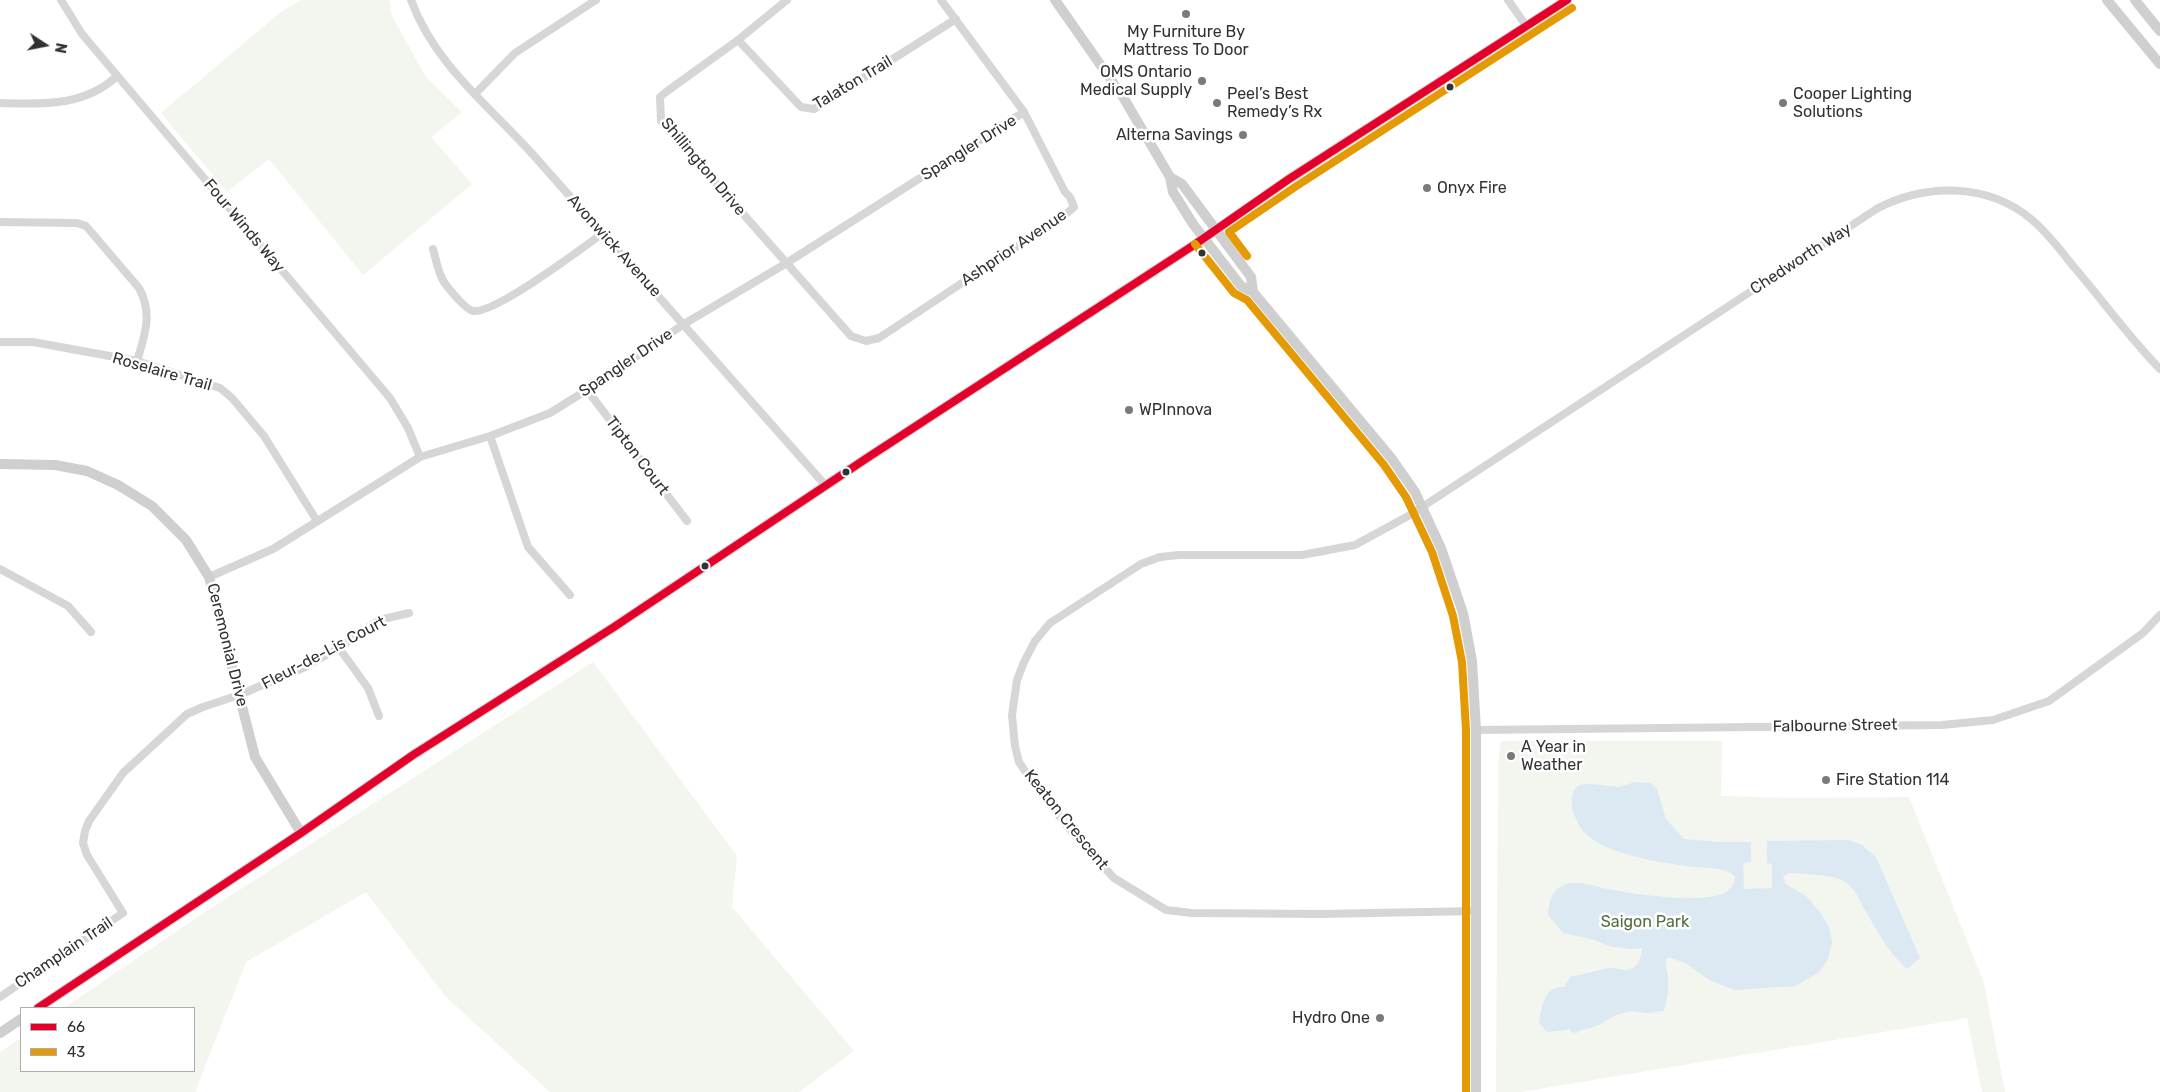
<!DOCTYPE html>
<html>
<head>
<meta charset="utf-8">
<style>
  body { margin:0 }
  #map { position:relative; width:2160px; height:1092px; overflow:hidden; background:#fff; font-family:Rubik,sans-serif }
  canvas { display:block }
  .legend { position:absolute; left:20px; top:1007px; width:175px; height:65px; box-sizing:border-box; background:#fff; border:1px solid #adadad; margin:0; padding:6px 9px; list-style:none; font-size:15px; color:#323232 }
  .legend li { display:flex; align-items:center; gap:10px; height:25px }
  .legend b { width:25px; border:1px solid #adadad }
  .north { position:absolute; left:20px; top:20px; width:50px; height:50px; -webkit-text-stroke:4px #fff; paint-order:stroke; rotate:101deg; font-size:14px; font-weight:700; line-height:20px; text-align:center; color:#323232 }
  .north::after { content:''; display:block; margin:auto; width:18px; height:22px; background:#323232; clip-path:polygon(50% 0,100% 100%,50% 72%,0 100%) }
</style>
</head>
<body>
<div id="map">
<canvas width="2160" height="1092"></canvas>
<ul class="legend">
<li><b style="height:6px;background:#e4002b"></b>66</li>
<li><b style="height:6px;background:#e39a05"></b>43</li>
</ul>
<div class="north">N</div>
</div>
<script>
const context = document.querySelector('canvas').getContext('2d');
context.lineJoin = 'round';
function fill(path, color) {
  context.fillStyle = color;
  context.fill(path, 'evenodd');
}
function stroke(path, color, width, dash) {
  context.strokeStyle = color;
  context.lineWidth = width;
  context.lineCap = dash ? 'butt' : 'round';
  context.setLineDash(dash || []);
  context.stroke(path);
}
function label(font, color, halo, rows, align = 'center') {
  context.font = font + ' Rubik,sans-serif';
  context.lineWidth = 5;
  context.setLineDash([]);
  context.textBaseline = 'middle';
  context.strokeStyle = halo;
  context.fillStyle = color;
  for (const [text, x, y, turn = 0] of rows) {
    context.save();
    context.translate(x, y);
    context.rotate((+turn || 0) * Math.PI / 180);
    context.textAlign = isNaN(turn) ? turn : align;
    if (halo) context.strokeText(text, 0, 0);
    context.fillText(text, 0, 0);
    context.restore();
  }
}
fill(new Path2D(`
  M 301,0 L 389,0 L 392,16 L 426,77 L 462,112 L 431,137 L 472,184 L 363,275 L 269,159 L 227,192 L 161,113 L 282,11 Z
  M 593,662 L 737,856 L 732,907 L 854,1051 L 799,1092 L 550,1092 L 445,996 L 366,892 L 246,962 L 195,1092 L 0,1092 L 0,1052 L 21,1038 L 21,1071 L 194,1071 L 194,1008 L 64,1008 L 199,916 Z
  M 1501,741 L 1722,741 L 1721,796 L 1793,798 L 1909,797 L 1984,983 L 2005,1092 L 1982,1092 L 1967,1018 L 1521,1092 L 1496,1092 L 1498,764 Z`), '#f2f6ee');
fill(new Path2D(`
  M 1634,782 L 1650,783 L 1657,789 L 1666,819 L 1684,839 L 1721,842 L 1751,842 L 1751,862 L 1743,863 L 1744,889 L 1772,888 L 1772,864 L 1767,863 L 1767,841 L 1849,840 L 1862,845 L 1876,857 L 1920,958 L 1907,969 C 1888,952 1878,932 1865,910 C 1859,900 1856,889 1845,882 C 1833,874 1803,874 1788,873 L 1783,877 L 1786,884 L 1806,896 L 1820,912 L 1829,927 L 1832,942 L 1828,960 L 1818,973 L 1795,986 L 1735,990 L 1711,981 L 1685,963 L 1668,957 C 1664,964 1667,969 1668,977 C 1669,988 1667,1000 1664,1011 L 1647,1013 L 1631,1011 L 1616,1015 L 1597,1026 L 1579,1031 L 1577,1033 L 1571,1032 L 1569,1028 L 1566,1030 L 1547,1032 L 1539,1023 C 1542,1007 1543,986 1564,987 L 1571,976 C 1584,975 1596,970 1609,968 C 1614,967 1619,970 1625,970 C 1638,969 1641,959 1642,948 L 1630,949 L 1609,946 L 1595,940 L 1563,933 L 1548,915 C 1549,901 1551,890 1566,884 C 1578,880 1595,886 1608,889 C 1633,894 1705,905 1726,892 C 1733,888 1734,882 1735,876 C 1724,867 1708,868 1694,867 C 1663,863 1604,855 1583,831 C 1579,827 1575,817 1573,811 C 1571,804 1571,790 1578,786 C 1586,781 1608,787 1619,787 C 1624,786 1629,784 1634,782 Z`), '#dce9f2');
stroke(new Path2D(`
  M 61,0 L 82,34 L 390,398 L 408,428 L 420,457
  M 411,0 C 435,66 491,107 536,158 C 633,267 730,376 826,486
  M 787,0 L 738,40 L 666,92 L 660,97 L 661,121 L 851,336 L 866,341 L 879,338 L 1066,214 L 1074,207 L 1070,197 L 1065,192 L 1024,112 L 941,0
  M 1508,0 L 1527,27
  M 738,40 L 801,107 L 814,109 L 956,19
  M 475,94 L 515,53 L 596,0
  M 0,103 C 42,104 84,107 117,76
  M 0,222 L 77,223 L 86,226 L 139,288 C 153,313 145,335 137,361
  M 433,249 C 436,259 438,273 444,282 C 448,288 466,310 473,311 C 495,314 581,249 603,233
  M 0,342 L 33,342 L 137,361 L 220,388 L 232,398 L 264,436 L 317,521
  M 587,390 L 687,521
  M 490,436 L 528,547 L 570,595
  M 0,569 L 68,606 L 91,632
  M 209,577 L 273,549 L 420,457 L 490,436 L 550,413 L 587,390 L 684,324 L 785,264 L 1024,112
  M 339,648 L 368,688 L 379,716
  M 1476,730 L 1942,725 L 1993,720 L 2049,701 L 2143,633 L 2160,615
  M 1477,911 L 1321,914 L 1192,913 L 1166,910 L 1114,878 L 1071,831 L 1027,774 L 1019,762 L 1015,746 L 1012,715 L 1017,680 L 1024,662 L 1035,641 L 1050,623 L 1141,564 L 1160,557 L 1179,555 L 1302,555 L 1355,545 L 1410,515 L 1878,208 C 1927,183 1988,183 2031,219 C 2048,233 2061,251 2074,267 C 2103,301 2129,337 2160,369
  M 0,997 L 123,913 L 87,855 L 83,843 L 85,831 L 89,821 L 123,773 L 187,714 L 203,707 L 239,695 L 303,668 L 339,648 L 379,620 L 409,613`), '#d6d6d6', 8);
stroke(new Path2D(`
  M 1055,0 L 1123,97 L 1170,177 L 1173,192 L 1193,224 L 1241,286 L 1253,292 L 1392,459 L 1415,492 L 1441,548 L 1463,613 L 1472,661 L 1476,730 L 1476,1092
  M 2107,0 L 2160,64
  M 2135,0 L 2160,31
  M 1170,177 L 1182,184 L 1251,277 L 1253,292
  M 0,464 L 55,465 L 87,471 L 118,485 L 152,506 L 186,540 L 209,577 L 255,757 L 301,833
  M 38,1008 L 301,833 L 413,755 L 614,627 L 867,458 L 1194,245 L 1289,179 L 1567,0
  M 0,1033 L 21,1019`), '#cfcfcf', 10);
stroke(new Path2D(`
  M 38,1008 L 301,833 L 413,755 L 614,627 L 867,458 L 1194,245 L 1289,179 L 1567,0`), '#e4002b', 8);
stroke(new Path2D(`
  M 1195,244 L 1234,293 L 1247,300 L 1384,465 L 1406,497 L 1432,552 L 1453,616 L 1462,662 L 1466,730 L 1466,1092
  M 1247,256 L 1229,232 L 1295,187 L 1572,8`), '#e39a05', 8);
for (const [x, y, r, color] of [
  [1186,14,5,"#7a7a7a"],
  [1202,81,5,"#7a7a7a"],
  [1450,87,4.5,"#323232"],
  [1217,103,5,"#7a7a7a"],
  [1783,103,5,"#7a7a7a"],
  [1243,135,5,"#7a7a7a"],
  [1427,188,5,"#7a7a7a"],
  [1202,253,4.5,"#323232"],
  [1129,410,5,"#7a7a7a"],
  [846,472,4.5,"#323232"],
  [705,566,4.5,"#323232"],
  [1511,756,5,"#7a7a7a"],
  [1826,780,5,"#7a7a7a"],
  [1380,1018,5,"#7a7a7a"]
]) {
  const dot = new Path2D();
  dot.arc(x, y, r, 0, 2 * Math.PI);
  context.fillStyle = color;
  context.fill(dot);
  stroke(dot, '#fff', 2);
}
label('16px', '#323232', '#fff', [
  ["My Furniture By",1186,32,"center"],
  ["Mattress To Door",1186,50,"center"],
  ["OMS Ontario",1192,72,"right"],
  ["Medical Supply",1192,90,"right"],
  ["Peel’s Best",1227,94],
  ["Remedy’s Rx",1227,112],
  ["Cooper Lighting",1793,94],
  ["Solutions",1793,112],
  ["Alterna Savings",1233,135,"right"],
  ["Onyx Fire",1437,188],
  ["WPInnova",1139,410],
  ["A Year in",1521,747],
  ["Weather",1521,765],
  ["Fire Station 114",1836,780],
  ["Hydro One",1370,1018,"right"]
], 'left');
label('16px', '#323232', '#fff', [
  ["Talaton Trail",853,83,-31],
  ["Spangler Drive",969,148,-32],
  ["Shillington Drive",703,167,50],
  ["Four Winds Way",244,226,50],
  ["Avonwick Avenue",614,246,48],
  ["Ashprior Avenue",1014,248,-34],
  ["Chedworth Way",1801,259,-33],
  ["Spangler Drive",626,363,-34],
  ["Roselaire Trail",162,372,16],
  ["Tipton Court",637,456,53],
  ["Ceremonial Drive",227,645,76],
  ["Fleur-de-Lis Court",324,653,-28],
  ["Falbourne Street",1835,726,-1],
  ["Keaton Crescent",1066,820,51],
  ["Champlain Trail",64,953,-34]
]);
label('16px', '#526e3e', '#fff', [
  ["Saigon Park",1645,922]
]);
</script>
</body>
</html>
